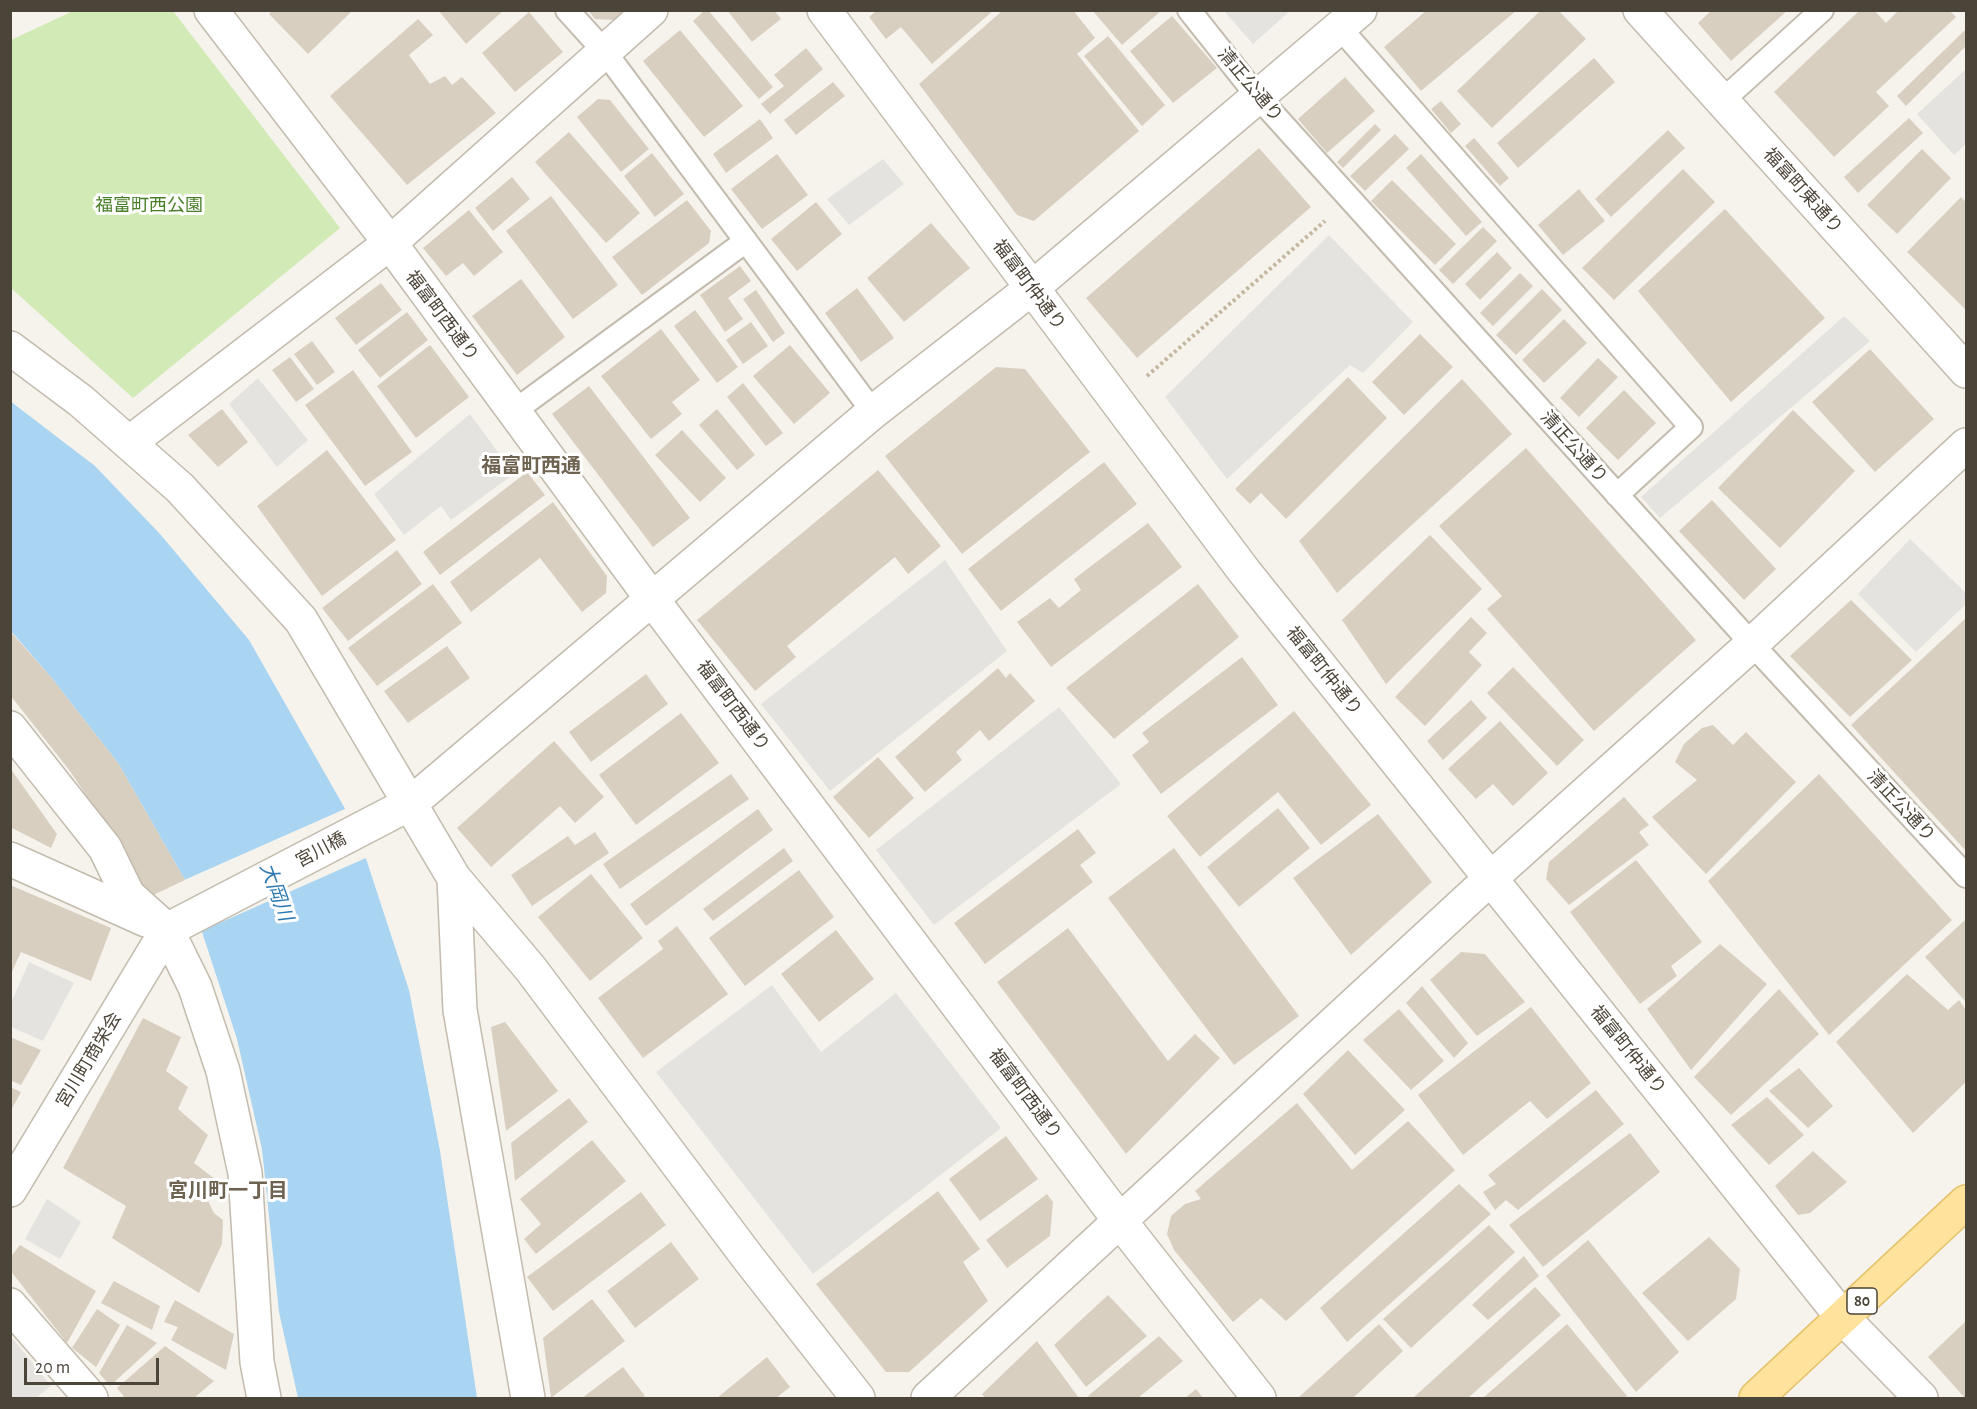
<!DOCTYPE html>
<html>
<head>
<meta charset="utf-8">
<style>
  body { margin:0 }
  #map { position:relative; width:1977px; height:1409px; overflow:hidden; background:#f6f3ec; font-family:"Alegreya Sans",sans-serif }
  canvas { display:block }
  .frame { position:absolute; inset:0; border:12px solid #4b4439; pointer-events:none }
  .scale { position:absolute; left:24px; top:1358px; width:135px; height:27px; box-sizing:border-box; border:3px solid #4b4439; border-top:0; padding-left:8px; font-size:18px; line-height:21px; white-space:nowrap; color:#4b4439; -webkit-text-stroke:4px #fff; paint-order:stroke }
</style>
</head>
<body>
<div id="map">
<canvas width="1977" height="1409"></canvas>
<div class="frame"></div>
<div class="scale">20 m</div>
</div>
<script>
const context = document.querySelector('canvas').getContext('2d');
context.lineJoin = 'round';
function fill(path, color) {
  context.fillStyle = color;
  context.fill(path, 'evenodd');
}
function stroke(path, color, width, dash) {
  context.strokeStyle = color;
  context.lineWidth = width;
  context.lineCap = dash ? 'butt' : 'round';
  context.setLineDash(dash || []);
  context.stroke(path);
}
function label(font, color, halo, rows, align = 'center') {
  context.font = font + ' "Alegreya Sans","Noto Sans JP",sans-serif';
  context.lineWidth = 6;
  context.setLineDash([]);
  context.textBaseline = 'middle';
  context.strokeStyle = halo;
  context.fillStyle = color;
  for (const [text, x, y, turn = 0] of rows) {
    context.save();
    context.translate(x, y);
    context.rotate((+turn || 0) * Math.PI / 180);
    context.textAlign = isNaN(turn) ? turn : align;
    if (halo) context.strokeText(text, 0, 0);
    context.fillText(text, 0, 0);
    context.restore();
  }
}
fill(new Path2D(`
  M 75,10 L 173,11 L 340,228 L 133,398 L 11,288 L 11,40 Z`), '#d2eab5');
fill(new Path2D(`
  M 1224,11 L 1290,11 L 1253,44 Z
  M 1966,69 L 1966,144 L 1954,155 L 1917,114 Z
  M 883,159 L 904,184 L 849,225 L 827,199 Z
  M 1329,235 L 1413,322 L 1363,373 L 1350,365 L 1227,479 L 1165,397 Z
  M 1844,316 L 1870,341 L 1660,518 L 1641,497 Z
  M 258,378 L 308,440 L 277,467 L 229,404 Z
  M 470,414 L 514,474 L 451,520 L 441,506 L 404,535 L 374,494 Z
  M 1910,539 L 1966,593 L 1966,604 L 1916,652 L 1858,594 Z
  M 945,560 L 1007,651 L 830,791 L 761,704 Z
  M 1059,707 L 1121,784 L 934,925 L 876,850 Z
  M 29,962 L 74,983 L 43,1041 L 11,1027 L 11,1003 Z
  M 772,985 L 821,1052 L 896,993 L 1001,1128 L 813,1274 L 656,1072 Z
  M 47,1199 L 81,1222 L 60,1259 L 25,1239 Z
  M 10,1335 L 51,1386 L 36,1398 L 11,1398 Z`), '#e5e3e0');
fill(new Path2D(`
  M 10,401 L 95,466 L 160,534 L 249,640 L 356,828 L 409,990 L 440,1151 L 477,1398 L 298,1398 L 279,1312 L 262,1149 L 237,1039 L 185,880 L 118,763 L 50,676 L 11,631 Z`), '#a9d4f2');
fill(new Path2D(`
  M 347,808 L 368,857 L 199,932 L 182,881 Z`), '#f6f3ec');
fill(new Path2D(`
  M 273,10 L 353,10 L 308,54 L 269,14 Z
  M 438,10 L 504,10 L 466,44 Z
  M 588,10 L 626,10 L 614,20 L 595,19 Z
  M 705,10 L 708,10 L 773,87 L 759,99 L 693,21 Z
  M 727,10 L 774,10 L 781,19 L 752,42 Z
  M 877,10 L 994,10 L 932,64 L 901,27 L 886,39 L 869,17 Z
  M 1003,10 L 1073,10 L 1095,38 L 1077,54 L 1139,131 L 1034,221 L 1017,215 L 919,84 Z
  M 1092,10 L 1162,10 L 1122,45 Z
  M 1427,10 L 1517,10 L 1421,91 L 1384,47 Z
  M 1541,10 L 1558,10 L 1586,39 L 1492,128 L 1457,91 Z
  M 1712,10 L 1788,10 L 1731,61 L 1698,23 Z
  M 1860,10 L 1874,10 L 1886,23 L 1899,10 L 1949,10 L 1956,17 L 1876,92 L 1889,106 L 1834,157 L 1774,92 Z
  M 529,12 L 563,52 L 515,92 L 482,53 Z
  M 1172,16 L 1217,68 L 1173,103 L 1130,51 Z
  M 418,19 L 433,35 L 409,55 L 430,84 L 445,76 L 452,85 L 462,77 L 496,113 L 407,185 L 330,96 Z
  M 680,30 L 743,106 L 704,137 L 643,61 Z
  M 1965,30 L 1966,46 L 1906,106 L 1897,96 Z
  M 1108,36 L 1165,105 L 1142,126 L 1084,56 Z
  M 806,48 L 823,69 L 770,114 L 761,104 L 784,86 L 774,75 Z
  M 1594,58 L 1615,82 L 1518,168 L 1497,143 Z
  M 1345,77 L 1375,111 L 1327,153 L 1298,119 Z
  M 833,82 L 845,96 L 796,135 L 784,120 Z
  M 598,99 L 610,100 L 649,149 L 621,172 L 577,117 Z
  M 1441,101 L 1461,124 L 1451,133 L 1431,109 Z
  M 1909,118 L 1923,133 L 1858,193 L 1844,177 Z
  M 760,119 L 773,138 L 726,173 L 713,154 Z
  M 1375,124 L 1381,130 L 1343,168 L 1337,162 Z
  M 1668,130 L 1685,148 L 1611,217 L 1595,199 Z
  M 569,132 L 640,213 L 606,243 L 535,162 Z
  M 1395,134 L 1409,149 L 1365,191 L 1350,176 Z
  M 1474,138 L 1509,178 L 1500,186 L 1465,146 Z
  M 1259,148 L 1311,207 L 1137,358 L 1086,298 Z
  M 1922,149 L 1951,178 L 1897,234 L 1867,205 Z
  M 652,153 L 684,194 L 655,217 L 624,176 Z
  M 777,154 L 808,195 L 762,229 L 731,189 Z
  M 1421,154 L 1482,222 L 1466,236 L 1406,168 Z
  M 1683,169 L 1715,202 L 1614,300 L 1582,268 Z
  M 512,177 L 530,199 L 493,231 L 475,208 Z
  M 1392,180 L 1456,244 L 1435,265 L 1371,201 Z
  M 1579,189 L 1605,221 L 1563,255 L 1538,225 Z
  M 551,196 L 618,285 L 573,319 L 506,231 Z
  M 1961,197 L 1966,202 L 1966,310 L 1907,252 Z
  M 687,200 L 711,231 L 709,243 L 642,295 L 612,257 Z
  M 816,202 L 842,234 L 797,271 L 771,239 Z
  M 1725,209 L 1825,318 L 1731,402 L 1638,291 Z
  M 469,210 L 503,252 L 474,276 L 463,263 L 446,276 L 423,248 Z
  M 931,223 L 970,268 L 904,322 L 867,278 Z
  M 1483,227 L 1497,241 L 1453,284 L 1439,270 Z
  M 1497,252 L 1512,268 L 1480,300 L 1465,284 Z
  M 740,266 L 751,281 L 728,298 L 743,319 L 725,332 L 700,295 Z
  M 1520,273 L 1533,286 L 1493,326 L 1480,313 Z
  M 521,279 L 565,337 L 517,375 L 472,316 Z
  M 381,283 L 402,310 L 356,345 L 335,318 Z
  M 857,288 L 894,338 L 861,362 L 825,313 Z
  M 1542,289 L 1562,310 L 1516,355 L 1496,335 Z
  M 756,290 L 785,333 L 773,342 L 743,299 Z
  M 695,310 L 738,367 L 717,383 L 674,326 Z
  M 407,312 L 428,340 L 380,378 L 358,350 Z
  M 1564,319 L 1587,343 L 1544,383 L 1522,360 Z
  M 751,322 L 768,346 L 743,364 L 726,340 Z
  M 661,329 L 700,380 L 672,402 L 682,414 L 651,439 L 601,376 Z
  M 1420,334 L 1453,367 L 1404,415 L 1372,382 Z
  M 312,341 L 335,372 L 317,385 L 294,354 Z
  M 430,345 L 469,397 L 416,438 L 377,386 Z
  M 790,345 L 830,393 L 794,424 L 753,376 Z
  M 1870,349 L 1934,419 L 1875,472 L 1812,402 Z
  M 290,357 L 314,389 L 296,402 L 272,370 Z
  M 1598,358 L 1618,377 L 1579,417 L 1560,398 Z
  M 996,367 L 1025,369 L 1090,452 L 962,554 L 885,456 Z
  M 353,370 L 412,452 L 365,486 L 305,405 Z
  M 1348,377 L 1387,418 L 1286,519 L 1261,493 L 1250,504 L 1235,489 Z
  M 1462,379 L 1512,434 L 1337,593 L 1299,541 Z
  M 743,383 L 783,433 L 766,446 L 727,397 Z
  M 589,386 L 690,518 L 653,547 L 552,414 Z
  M 1624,390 L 1656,423 L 1618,460 L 1586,428 Z
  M 222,409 L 248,442 L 218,467 L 188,435 Z
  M 717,409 L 755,455 L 737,470 L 699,425 Z
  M 1793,410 L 1855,471 L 1780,548 L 1718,488 Z
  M 682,430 L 726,478 L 700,502 L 655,455 Z
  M 1526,448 L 1696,640 L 1594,731 L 1487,609 L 1502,596 L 1439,526 Z
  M 327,450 L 396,540 L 322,596 L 257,506 Z
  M 1104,462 L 1137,504 L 1001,611 L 968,569 Z
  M 878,470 L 941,546 L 908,574 L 895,557 L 787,646 L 796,657 L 755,691 L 697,620 Z
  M 527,472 L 545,495 L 440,575 L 423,552 Z
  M 1712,500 L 1776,569 L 1744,600 L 1679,531 Z
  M 553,502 L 607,576 L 606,593 L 582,612 L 540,558 L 471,612 L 450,582 Z
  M 1148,523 L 1182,567 L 1051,667 L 1017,622 L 1050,598 L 1059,608 L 1081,590 L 1074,579 Z
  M 1430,535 L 1482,589 L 1386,684 L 1342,620 Z
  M 397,550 L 422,584 L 348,641 L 322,608 Z
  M 433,584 L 462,623 L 377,686 L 348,648 Z
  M 1198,584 L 1239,637 L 1114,739 L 1066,688 Z
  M 1851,600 L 1912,660 L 1850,717 L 1790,656 Z
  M 1471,617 L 1487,633 L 1469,652 L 1482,665 L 1425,726 L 1395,697 Z
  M 1966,618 L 1966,851 L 1851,725 Z
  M 10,631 L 50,676 L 118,763 L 185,880 L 147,898 L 105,824 L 70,771 L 10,695 Z
  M 447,646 L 470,678 L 408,723 L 384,691 Z
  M 1242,657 L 1278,705 L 1161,794 L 1132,755 L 1149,742 L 1142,733 Z
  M 1513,667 L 1584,740 L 1557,766 L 1487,693 Z
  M 998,668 L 1006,678 L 1010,673 L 1035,701 L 989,741 L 980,730 L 956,752 L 962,760 L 925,792 L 895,757 Z
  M 646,674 L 668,704 L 591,762 L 569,732 Z
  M 1471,700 L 1487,718 L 1443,760 L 1427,741 Z
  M 1294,711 L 1371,805 L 1321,845 L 1278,792 L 1200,857 L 1167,816 Z
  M 681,713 L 719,763 L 636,825 L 599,775 Z
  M 1500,721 L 1548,773 L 1513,806 L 1493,784 L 1476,799 L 1448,769 Z
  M 1713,725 L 1733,745 L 1746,732 L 1796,782 L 1706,874 L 1652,817 L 1697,780 L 1675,762 L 1684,744 L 1702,728 Z
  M 554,741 L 604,797 L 575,823 L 560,806 L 491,867 L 457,828 Z
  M 878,757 L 914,798 L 869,838 L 833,797 Z
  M 10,768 L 57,834 L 51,848 L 10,827 Z
  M 731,774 L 749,799 L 620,889 L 603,864 Z
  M 1819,774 L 1952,920 L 1829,1035 L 1708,881 Z
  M 1624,797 L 1649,825 L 1639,832 L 1649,845 L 1569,905 L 1546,879 L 1549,862 Z
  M 1278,808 L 1310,848 L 1239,907 L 1207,867 Z
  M 758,809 L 773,830 L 646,926 L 630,904 Z
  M 1378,814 L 1432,882 L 1351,955 L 1293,878 Z
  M 1078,829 L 1096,853 L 1080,865 L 1093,882 L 985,964 L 954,923 Z
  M 595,832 L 609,853 L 532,906 L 511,875 L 568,836 L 575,845 Z
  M 784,848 L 793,861 L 713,921 L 703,909 Z
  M 1174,848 L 1299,1016 L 1234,1065 L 1108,898 Z
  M 1636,860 L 1702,942 L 1671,966 L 1677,976 L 1640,1004 L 1570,912 Z
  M 799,870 L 834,917 L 745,986 L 709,938 Z
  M 591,874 L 643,938 L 590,981 L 538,917 Z
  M 10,885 L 111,928 L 91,981 L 21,952 L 10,976 Z
  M 1966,919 L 1966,1002 L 1925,957 Z
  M 677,926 L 728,994 L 643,1058 L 598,998 L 663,949 L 658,941 Z
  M 1068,928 L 1168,1061 L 1195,1034 L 1220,1058 L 1126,1154 L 997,982 Z
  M 836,930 L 874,979 L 819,1022 L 781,974 Z
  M 1720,944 L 1767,984 L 1691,1070 L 1647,1009 Z
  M 1461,952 L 1485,954 L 1525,1002 L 1477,1036 L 1430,980 Z
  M 1907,974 L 1948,1010 L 1959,1000 L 1966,1010 L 1966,1082 L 1913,1133 L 1836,1042 Z
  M 1422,986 L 1468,1043 L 1454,1058 L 1406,1003 Z
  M 1779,989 L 1819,1034 L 1731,1115 L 1694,1077 Z
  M 1531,1007 L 1591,1083 L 1547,1119 L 1530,1101 L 1463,1155 L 1418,1095 Z
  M 1399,1009 L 1444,1061 L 1411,1090 L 1363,1040 Z
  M 143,1018 L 181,1037 L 166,1071 L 188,1087 L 178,1109 L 208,1135 L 194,1163 L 215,1179 L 208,1201 L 214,1213 L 223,1220 L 222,1244 L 199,1293 L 112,1238 L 126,1206 L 63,1168 Z
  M 505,1022 L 558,1091 L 506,1131 L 491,1027 Z
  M 10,1037 L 41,1050 L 21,1085 L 10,1080 Z
  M 1348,1050 L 1405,1110 L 1355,1155 L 1303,1094 Z
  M 1799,1068 L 1833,1106 L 1808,1128 L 1769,1091 Z
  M 10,1087 L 21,1092 L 10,1112 Z
  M 1596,1090 L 1624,1124 L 1518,1210 L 1506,1200 L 1495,1210 L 1483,1192 L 1496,1184 L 1488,1175 Z
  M 1767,1097 L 1804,1135 L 1769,1165 L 1731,1125 Z
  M 569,1098 L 588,1122 L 515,1181 L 511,1143 Z
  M 1297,1103 L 1352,1170 L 1408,1121 L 1455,1170 L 1286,1321 L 1261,1298 L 1233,1322 L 1174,1250 L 1167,1234 L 1171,1216 L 1185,1204 L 1201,1199 L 1195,1191 Z
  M 1630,1133 L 1660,1172 L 1543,1267 L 1509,1225 Z
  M 1006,1136 L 1038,1179 L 980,1221 L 949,1179 Z
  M 592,1140 L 626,1181 L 536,1254 L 524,1239 L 541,1224 L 520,1199 Z
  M 1813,1151 L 1847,1182 L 1810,1213 L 1798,1215 L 1775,1186 Z
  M 1459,1184 L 1491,1214 L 1347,1342 L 1320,1308 Z
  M 938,1191 L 980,1249 L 963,1262 L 988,1301 L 909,1372 L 886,1372 L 816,1284 Z
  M 641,1192 L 666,1225 L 553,1311 L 527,1277 Z
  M 1047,1194 L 1053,1202 L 1050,1236 L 1007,1268 L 986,1240 Z
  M 1489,1225 L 1515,1252 L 1411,1348 L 1383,1319 Z
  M 1709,1237 L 1740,1269 L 1736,1299 L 1688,1341 L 1642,1293 Z
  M 1588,1240 L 1679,1352 L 1636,1392 L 1546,1276 Z
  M 671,1242 L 699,1279 L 635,1328 L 607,1291 Z
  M 20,1245 L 96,1291 L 67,1343 L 10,1270 L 10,1258 Z
  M 1524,1256 L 1539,1276 L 1488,1320 L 1472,1305 Z
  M 114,1281 L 160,1306 L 152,1330 L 101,1303 Z
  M 1535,1287 L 1561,1315 L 1468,1398 L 1413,1398 Z
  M 1108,1295 L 1147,1336 L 1086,1387 L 1054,1345 Z
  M 592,1299 L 625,1341 L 551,1398 L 543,1338 Z
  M 175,1300 L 234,1334 L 226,1370 L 171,1340 L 178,1327 L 164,1322 Z
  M 97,1309 L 120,1325 L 96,1367 L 72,1348 Z
  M 1966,1321 L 1966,1398 L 1965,1398 L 1928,1357 Z
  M 1379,1324 L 1403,1351 L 1353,1398 L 1298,1398 Z
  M 1567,1324 L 1627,1396 L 1625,1398 L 1483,1398 Z
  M 127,1325 L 157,1343 L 110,1386 L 99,1373 Z
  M 1159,1336 L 1183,1361 L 1138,1398 L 1090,1398 L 1088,1396 Z
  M 1037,1341 L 1079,1398 L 985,1398 L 982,1394 Z
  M 165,1346 L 214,1381 L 194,1398 L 125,1398 L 117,1388 Z
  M 767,1357 L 790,1387 L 776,1398 L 717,1398 Z
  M 623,1367 L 645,1396 L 642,1398 L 582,1398 Z
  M 1196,1389 L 1203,1398 L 1185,1398 Z`), '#d8cfc1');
const service = new Path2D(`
  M 567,10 L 605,52 L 873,412
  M 1189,10 L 1258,97 L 1752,644 L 1966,876
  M 1340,28 L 1691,427 L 1617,495
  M 1722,101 L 1822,10
  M 513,412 L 746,241`);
const minor = new Path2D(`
  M 211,10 L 390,243 L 652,599 L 1120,1221 L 1259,1398
  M 824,10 L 1244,571 L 1843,1318 L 1921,1398
  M 1640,10 L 1966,371
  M 10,348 L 81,401 L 180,488 L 301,620 L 454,878 L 530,968 L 749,1259 L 858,1398
  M 129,443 L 390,243 L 651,10
  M 10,728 L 105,848 L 128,895 L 167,930 L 195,987 L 223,1071 L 245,1173 L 257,1362 L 264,1398
  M 10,859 L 146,920
  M 454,878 L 460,1010 L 528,1398
  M 167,930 L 411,803 L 873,412 L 1032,288 L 1360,10
  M 10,1190 L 167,930
  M 10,1305 L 91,1398
  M 928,1398 L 1491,878 L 1752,644 L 1966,445`);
const primary = new Path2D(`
  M 1756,1398 L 1966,1202`);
stroke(service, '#c2bbae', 26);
stroke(minor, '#c2bbae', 36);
stroke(primary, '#e6c16a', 36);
stroke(new Path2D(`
  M 1147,376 L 1325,221`), '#c4b79f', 4, [3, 3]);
stroke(service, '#fff', 22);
stroke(minor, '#fff', 33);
stroke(primary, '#ffe39c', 33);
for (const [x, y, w] of [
  [1862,1301,30]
]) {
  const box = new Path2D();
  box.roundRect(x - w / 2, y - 13, w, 26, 4.5);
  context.fillStyle = '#fff';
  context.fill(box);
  stroke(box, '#4b4439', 1.5);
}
label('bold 16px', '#4b4439', null, [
  ["80",1862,1301]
]);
label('18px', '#4b4439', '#fff', [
  ["清正公通り",1250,85,50],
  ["福富町東通り",1803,191,48],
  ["福富町仲通り",1029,285,53],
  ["福富町西通り",442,316,53],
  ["清正公通り",1574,447,48],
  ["福富町仲通り",1324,671,51],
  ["福富町西通り",733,706,53],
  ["清正公通り",1901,806,47],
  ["宮川橋",321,850,-28],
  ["福富町仲通り",1628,1050,51],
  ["宮川町商栄会",89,1060,-59],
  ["福富町西通り",1025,1094,53]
]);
label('18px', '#4a7f2a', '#fff', [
  ["福富町西公園",149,206]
]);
label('bold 20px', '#6e6250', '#fff', [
  ["福富町西通",531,466],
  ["宮川町一丁目",228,1191]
]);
label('italic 20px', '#2e7ab2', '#fff', [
  ["大岡川",276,892,70]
]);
</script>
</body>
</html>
